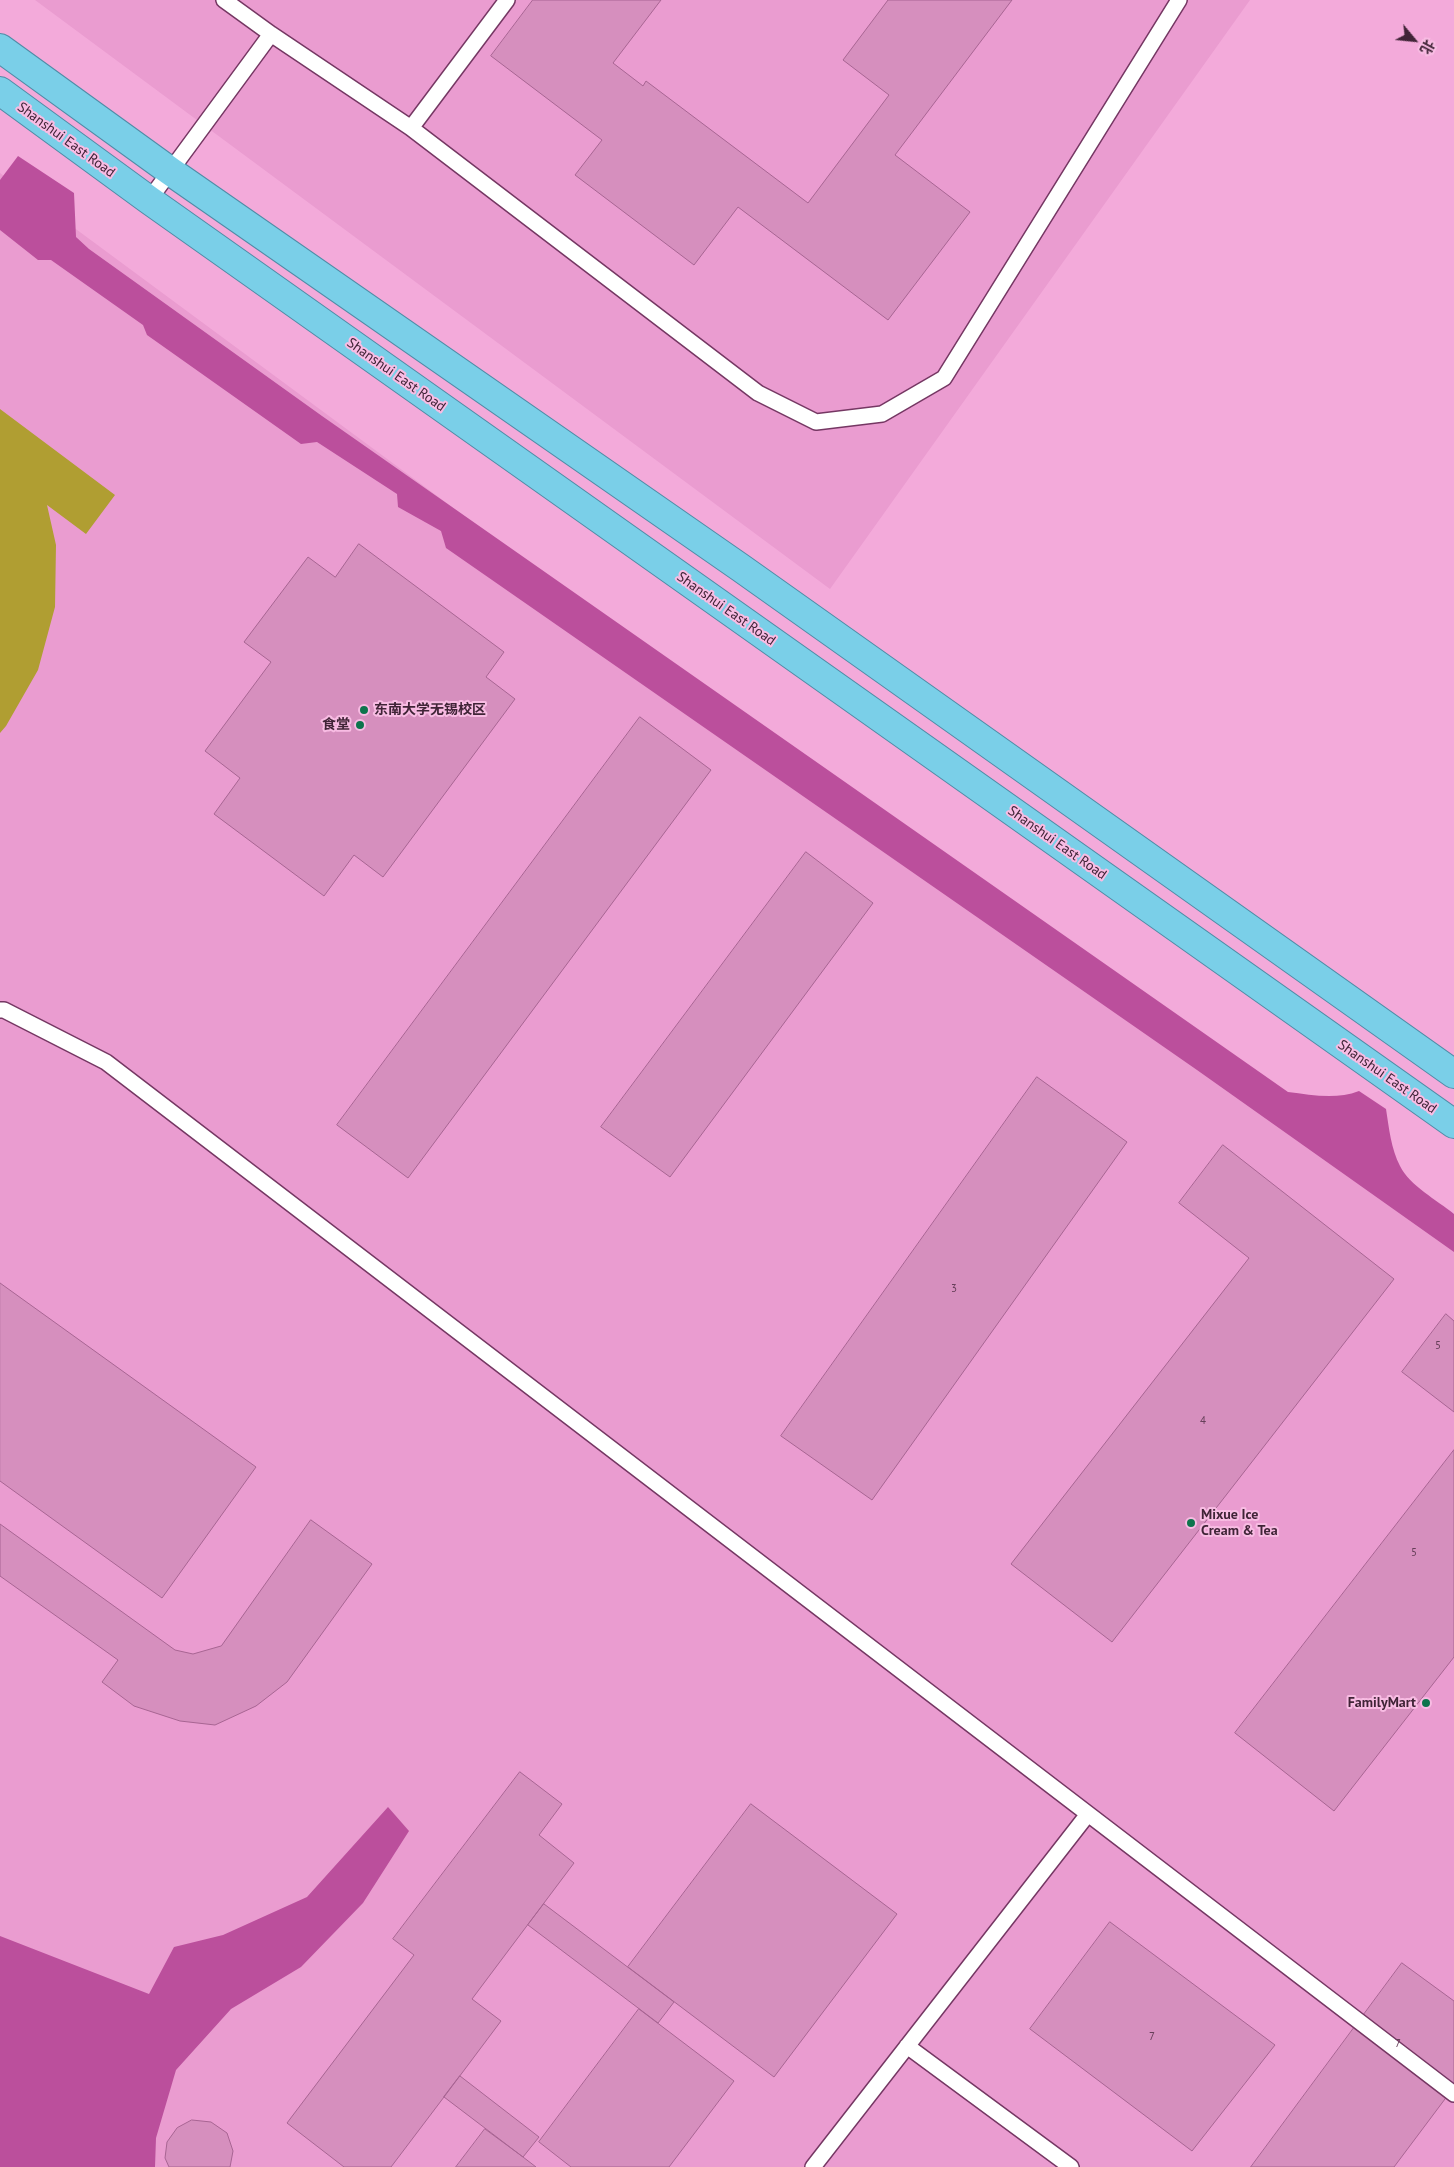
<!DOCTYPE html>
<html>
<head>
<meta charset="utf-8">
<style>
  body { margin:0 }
  #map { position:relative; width:1454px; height:2167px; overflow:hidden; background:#f3aada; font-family:"PT Sans","Noto Sans SC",sans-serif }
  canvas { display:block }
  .north { position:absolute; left:1389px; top:15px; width:50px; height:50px; -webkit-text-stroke:4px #f8bce3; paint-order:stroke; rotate:118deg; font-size:14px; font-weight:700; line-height:20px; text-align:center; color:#402437 }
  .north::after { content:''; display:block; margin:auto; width:18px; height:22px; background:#402437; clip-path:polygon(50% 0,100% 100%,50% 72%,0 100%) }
</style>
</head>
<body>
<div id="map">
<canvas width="1454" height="2167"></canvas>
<div class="north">北</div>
</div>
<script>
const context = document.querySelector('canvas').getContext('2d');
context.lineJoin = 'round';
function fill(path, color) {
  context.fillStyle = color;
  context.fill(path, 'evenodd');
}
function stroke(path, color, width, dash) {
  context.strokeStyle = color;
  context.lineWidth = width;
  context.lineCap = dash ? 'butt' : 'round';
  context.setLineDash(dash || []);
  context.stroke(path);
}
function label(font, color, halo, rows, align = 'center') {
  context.font = font + ' "PT Sans","Noto Sans SC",sans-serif';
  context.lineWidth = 4;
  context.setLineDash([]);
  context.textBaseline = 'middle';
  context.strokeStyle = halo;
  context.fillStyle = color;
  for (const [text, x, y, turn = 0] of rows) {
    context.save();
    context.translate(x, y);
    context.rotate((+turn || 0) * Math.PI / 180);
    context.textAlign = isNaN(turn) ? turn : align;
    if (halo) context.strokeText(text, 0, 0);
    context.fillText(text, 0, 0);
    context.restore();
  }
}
fill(new Path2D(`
  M 35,0 L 1250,0 L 830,589 Z
  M 0,173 L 1454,1247 L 1454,2167 L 0,2167 Z`), '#ea9cd0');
fill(new Path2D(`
  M 0,409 L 115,495 L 86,534 L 47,505 L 56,545 L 55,607 L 38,670 L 6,726 L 0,733 Z`), '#b09e32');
fill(new Path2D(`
  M 18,156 L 74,193 L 76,237 L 89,249 L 322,416 L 1288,1092 C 1312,1095 1336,1100 1359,1091 L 1386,1109 C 1389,1128 1391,1149 1400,1166 C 1410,1186 1437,1200 1454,1214 L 1454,1252 L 1197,1070 L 446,548 L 441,531 L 398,507 L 397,494 L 317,442 L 301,444 L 147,335 L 143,325 L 51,260 L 38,260 L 0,230 L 0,180 Z
  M 388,1807 L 409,1831 L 363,1903 L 301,1967 L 231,2009 L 176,2070 L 156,2138 L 155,2167 L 0,2167 L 0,1936 L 149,1994 L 174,1947 L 223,1935 L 307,1897 Z`), '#bb4f9c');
const building = new Path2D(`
  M 533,0 L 661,0 L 613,63 L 643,86 L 646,81 L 808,203 L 889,95 L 843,60 L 888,0 L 1012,0 L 895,155 L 970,212 L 888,320 L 738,207 L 694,265 L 575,175 L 602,140 L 491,56 Z
  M 359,544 L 504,652 L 486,677 L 515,699 L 383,877 L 354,855 L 324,896 L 214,814 L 240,778 L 205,751 L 271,662 L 244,642 L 308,557 L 335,577 Z
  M 640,717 L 711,770 L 408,1178 L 337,1125 Z
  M 806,852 L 873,903 L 670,1177 L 601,1127 Z
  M 1037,1077 L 1127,1142 L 872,1500 L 781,1436 Z
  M 1223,1145 L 1394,1279 L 1112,1642 L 1011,1564 L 1249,1258 L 1179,1203 Z
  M 0,1283 L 256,1467 L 162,1598 L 0,1481 Z
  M 1446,1314 L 1454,1321 L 1454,1412 L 1402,1372 Z
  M 1454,1450 L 1454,1657 L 1334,1811 L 1235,1733 Z
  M 311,1520 L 372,1564 L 287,1682 L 256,1706 L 215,1725 L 180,1721 L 134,1706 L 102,1682 L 118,1660 L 0,1576 L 0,1524 L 175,1650 L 193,1654 L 221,1646 Z
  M 520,1772 L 562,1804 L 539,1835 L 574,1863 L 472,1999 L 501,2021 L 444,2097 L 391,2167 L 344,2167 L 287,2123 L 414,1955 L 393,1939 Z
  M 751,1804 L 897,1914 L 774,2077 L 628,1967 Z
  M 544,1904 L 674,2002 L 658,2023 L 528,1925 Z
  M 1110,1922 L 1275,2045 L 1192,2151 L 1030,2029 Z
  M 1402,1963 L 1454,2001 L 1454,2087 L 1394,2167 L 1251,2167 Z
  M 639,2009 L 734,2081 L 669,2167 L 571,2167 L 539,2142 Z
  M 460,2076 L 539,2137 L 523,2157 L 444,2097 Z
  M 192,2120 L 211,2122 L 227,2133 L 233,2151 L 230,2167 L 169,2167 L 165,2158 L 167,2142 L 177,2128 Z
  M 485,2129 L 523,2157 L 536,2167 L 456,2167 Z`);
fill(building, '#d68fbe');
stroke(building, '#a86593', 1);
const service = new Path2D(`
  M 224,0 L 271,34 L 411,128 L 758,393 L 816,422 L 882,414 L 944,378 L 1179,0
  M 411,128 L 507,0
  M 149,200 L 271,34
  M 0,1010 L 4,1010 L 106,1062 L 1454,2094
  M 907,2046 L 1071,2167
  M 813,2167 L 1088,1814`);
const trunk = new Path2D(`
  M 0,48 L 170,171 L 741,568 L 1454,1074
  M 0,91 L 149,200 L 1454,1124`);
stroke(service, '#753763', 18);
stroke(trunk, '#508ba6', 30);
stroke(service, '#fff', 15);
stroke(trunk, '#7acfe8', 28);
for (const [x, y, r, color] of [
  [364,710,5,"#0d744c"],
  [360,725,5,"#0d744c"],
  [1191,1523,5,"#0d744c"],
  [1426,1703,5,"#0d744c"]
]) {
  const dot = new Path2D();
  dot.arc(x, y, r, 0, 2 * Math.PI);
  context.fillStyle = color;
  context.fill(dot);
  stroke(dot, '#f8bce3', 2);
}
label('11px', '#663f59', null, [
  ["3",954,1289],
  ["5",1438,1346],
  ["4",1203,1421],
  ["5",1414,1553],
  ["7",1152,2037],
  ["7",1398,2044]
]);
label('14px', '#402437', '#f8bce3', [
  ["Shanshui East Road",66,140,36],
  ["Shanshui East Road",396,375,35],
  ["Shanshui East Road",726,609,35],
  ["Shanshui East Road",1057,843,35],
  ["Shanshui East Road",1387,1077,35]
]);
label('bold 14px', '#402437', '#f8bce3', [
  ["东南大学无锡校区",374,710],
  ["食堂",350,725,"right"],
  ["Mixue Ice",1201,1515],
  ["Cream & Tea",1201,1531],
  ["FamilyMart",1416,1703,"right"]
], 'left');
</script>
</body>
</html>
